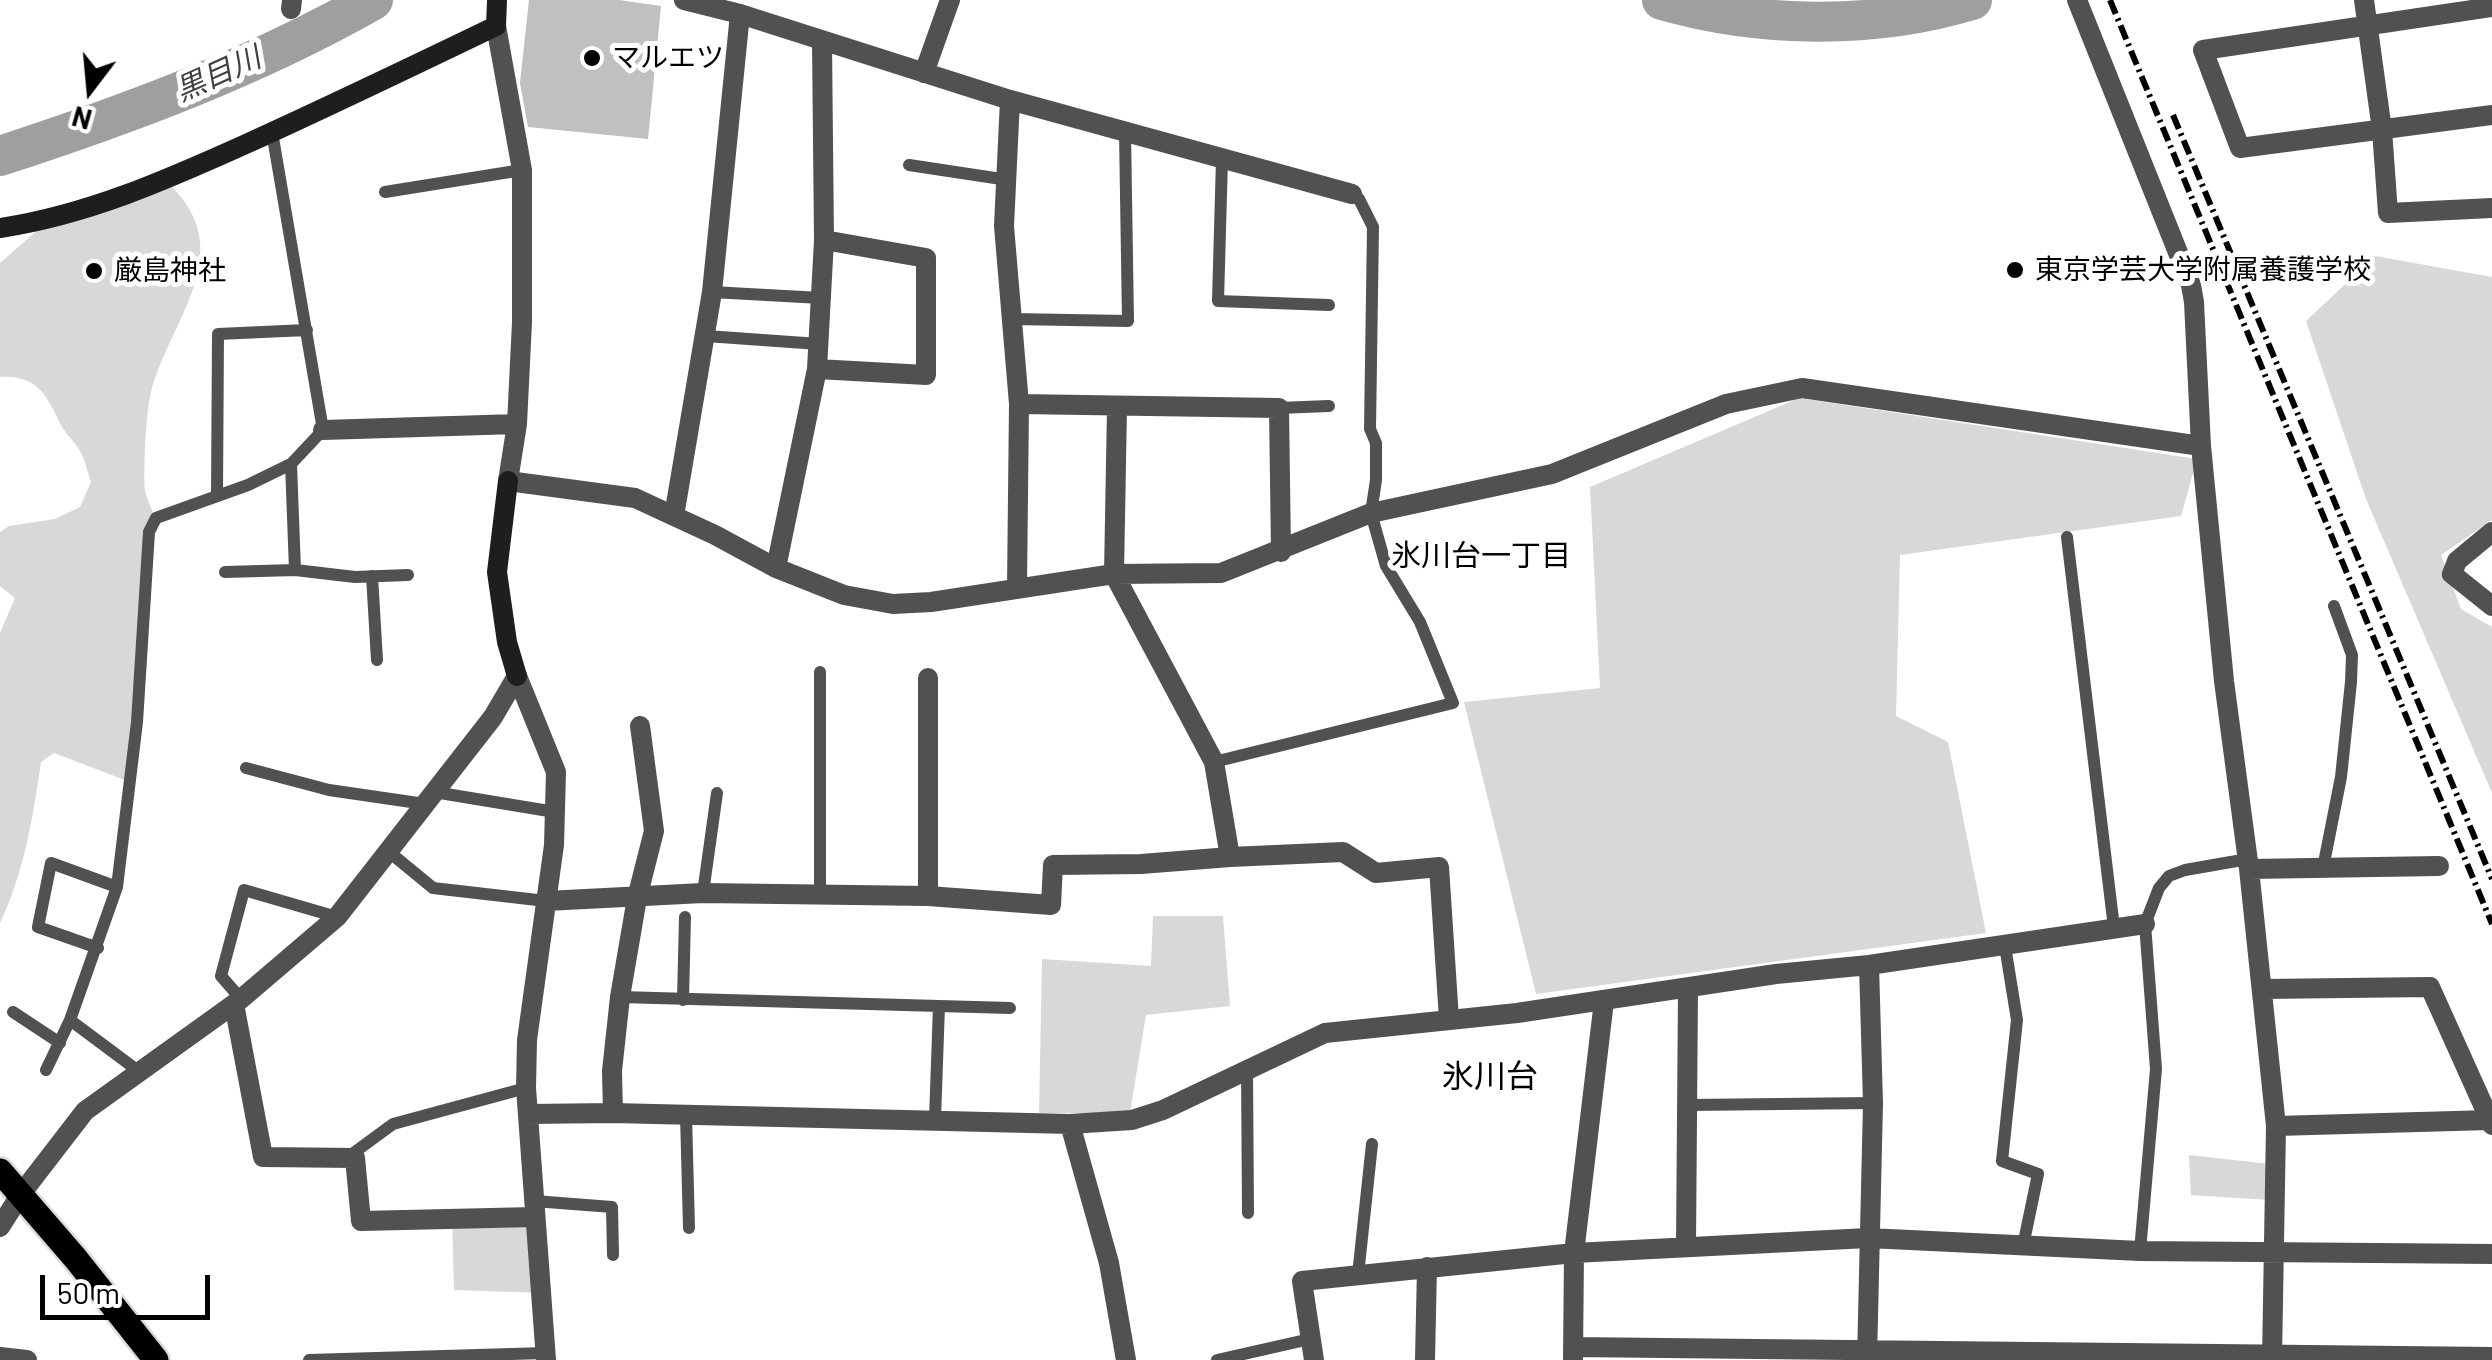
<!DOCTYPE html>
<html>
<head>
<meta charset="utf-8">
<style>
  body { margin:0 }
  #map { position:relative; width:2492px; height:1360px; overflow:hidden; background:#fff; font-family:Barlow,sans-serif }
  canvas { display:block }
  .north { position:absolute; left:40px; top:40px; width:100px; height:100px; -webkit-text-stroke:8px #fff; paint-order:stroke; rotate:196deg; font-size:28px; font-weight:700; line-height:40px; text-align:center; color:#000 }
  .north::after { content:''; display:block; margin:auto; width:35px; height:45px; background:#000; clip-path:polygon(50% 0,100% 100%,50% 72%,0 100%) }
  .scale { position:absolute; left:40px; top:1275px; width:170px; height:45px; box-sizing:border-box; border:5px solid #000; border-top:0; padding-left:12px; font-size:30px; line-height:35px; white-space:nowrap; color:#000; -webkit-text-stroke:8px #fff; paint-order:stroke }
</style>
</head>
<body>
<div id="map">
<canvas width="2492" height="1360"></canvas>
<div class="north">N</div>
<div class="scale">50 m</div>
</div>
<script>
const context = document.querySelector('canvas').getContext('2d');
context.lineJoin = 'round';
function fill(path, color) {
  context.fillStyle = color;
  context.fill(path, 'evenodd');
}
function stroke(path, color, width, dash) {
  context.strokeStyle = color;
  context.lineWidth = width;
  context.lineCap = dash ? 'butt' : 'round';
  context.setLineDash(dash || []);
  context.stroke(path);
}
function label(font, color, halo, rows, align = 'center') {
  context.font = font + ' Barlow,"Noto Sans JP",sans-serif';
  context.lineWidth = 10;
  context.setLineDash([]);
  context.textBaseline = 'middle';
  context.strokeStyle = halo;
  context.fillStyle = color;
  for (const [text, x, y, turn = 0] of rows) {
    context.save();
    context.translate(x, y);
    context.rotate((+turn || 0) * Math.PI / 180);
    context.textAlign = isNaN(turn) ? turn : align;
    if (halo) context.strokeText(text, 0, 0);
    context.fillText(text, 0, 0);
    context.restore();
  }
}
fill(new Path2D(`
  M 172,187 C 239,254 169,322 151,392 C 146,409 143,474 145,491 C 147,498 150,506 153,513 L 144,532 L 130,782 L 54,753 L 41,762 C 33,817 24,873 0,923 L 0,633 L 15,598 L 0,586 L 0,532 L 9,526 L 55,519 L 80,507 L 91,482 C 87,470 84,455 76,445 C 72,439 66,434 62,427 C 47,397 39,375 0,377 L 0,263 L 40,228 Z
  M 2375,256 L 2492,277 L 2492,520 L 2441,555 L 2461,609 L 2492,627 L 2492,793 L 2366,499 L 2306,321 Z
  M 1799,398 L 2197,459 L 2181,516 L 1900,555 L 1896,716 L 1948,742 L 1986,933 L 1536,994 L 1464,702 L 1600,688 L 1590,487 Z
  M 1153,916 L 1223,916 L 1230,1006 L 1146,1015 L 1130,1113 L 1039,1113 L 1042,959 L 1151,966 Z
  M 2189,1155 L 2270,1164 L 2270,1200 L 2191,1195 Z
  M 452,1217 L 537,1220 L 542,1293 L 454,1290 Z`), '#d8d8d8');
stroke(new Path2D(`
  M 1662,0 C 1760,28 1874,30 1972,0
  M 0,156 C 129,114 255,67 373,0`), '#9f9f9f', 40);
fill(new Path2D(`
  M 529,0 L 619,0 L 661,6 L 648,139 L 528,127 L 520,83 Z`), '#c0c0c0');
const primary = new Path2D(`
  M 0,1171 L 76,1259 L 156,1360`);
stroke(primary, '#dbdbdb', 30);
stroke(new Path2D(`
  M 1222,159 L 1218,301 L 1329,305
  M 909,165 L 1008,180
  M 385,192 L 522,170
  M 712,292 L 821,298
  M 1012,319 L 1128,321 L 1125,132
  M 706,336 L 819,344
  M 1279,408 L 1329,406
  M 217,494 L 218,334 L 307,330
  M 2067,537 L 2114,928
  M 295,570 L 355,577 L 408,575
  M 225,572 L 295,570 L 291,464
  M 372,576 L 377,660
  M 1214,762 L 1453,703 L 1420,622 L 1386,566 L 1371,513 L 1376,480 L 1376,443 L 1370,429 L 1373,227 L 1359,199 L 1352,194
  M 246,768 L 329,790 L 425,804
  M 434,792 L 555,812
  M 388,851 L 433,888 L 546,901
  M 2323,868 L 2341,777 L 2351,682 L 2352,655 L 2334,606
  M 703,893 L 717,793
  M 820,894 L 820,672
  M 2005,946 L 2017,1020 L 2002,1161 L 2038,1174 L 2023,1246
  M 98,948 L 38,927 L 51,863 L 117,887
  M 620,997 L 1010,1008
  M 241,999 L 221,976 L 244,890 L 337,917
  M 683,1000 L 685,917
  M 13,1012 L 60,1043
  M 1247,1069 L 1248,1213
  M 46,1070 L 70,1020
  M 137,1070 L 70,1020 L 117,887 L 137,722 L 149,532 L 156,518 L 248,485 L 291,464 L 323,430 L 272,132
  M 1689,1105 L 1873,1103
  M 686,1115 L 689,1228
  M 935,1119 L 939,1006
  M 348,1157 L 393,1124 L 526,1088
  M 534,1201 L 612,1207 L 613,1255
  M 2140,1251 L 2156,1069 L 2145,924 L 2159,888 L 2169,876 L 2185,870 L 2248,859
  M 1358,1275 L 1372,1144
  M 309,1360 L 545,1353
  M 1217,1360 L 1310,1339`), '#515151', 12);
stroke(new Path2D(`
  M 684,0 L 740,14 L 1010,100 L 1352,194
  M 2077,0 L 2191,285 L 2194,302 L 2201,446 L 2224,681 L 2249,869 L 2276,1126 L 2272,1360
  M 2364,0 L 2382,130 L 2388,213 L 2492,208
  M 2492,7 L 2203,50 L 2240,148 L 2492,115
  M 291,9 L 292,0
  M 496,26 L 522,170 L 522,322 L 517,424 L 508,481 L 635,498 L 715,535 L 776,568 L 844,595 L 893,604 L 931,602 L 1114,574 L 1221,573 L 1371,513 L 1552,474 L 1726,404 L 1802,388 L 2201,446
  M 924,73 L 950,0
  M 1010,100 L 1004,226 L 1019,404 L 1017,587
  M 817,369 L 926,375 L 926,258 L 824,240
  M 1019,404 L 1279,408 L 1281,552
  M 1117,407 L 1114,574 L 1214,762 L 1230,857 L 1343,852 L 1376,873 L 1439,867 L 1449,1019
  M 323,430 L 517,424
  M 674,516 L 712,292 L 740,14
  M 2492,532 L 2457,561 L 2452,574 L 2492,606
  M 776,568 L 817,369 L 824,240 L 822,42
  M 517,676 L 556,772 L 554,845 L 527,1040 L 526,1088 L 546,1360
  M 2249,869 L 2439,866
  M 928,896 L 928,678
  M 546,901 L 703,893 L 928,896 L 1051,905 L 1053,865 L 1141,864 L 1230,857
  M 2263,989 L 2430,987 L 2492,1125
  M 234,1004 L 263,1157 L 355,1158 L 361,1221 L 534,1217
  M 613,1113 L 612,1071 L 620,997 L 637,898 L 654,831 L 640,726
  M 528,1114 L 613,1113 L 1070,1124 L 1132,1120 L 1163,1110 L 1325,1033 L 1517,1013 L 1776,974 L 1869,965 L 2145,924
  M 1070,1124 L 1109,1263 L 1126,1360
  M 2276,1126 L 2490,1120
  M 0,1227 L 21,1194 L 85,1111 L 241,999 L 337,917 L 493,717 L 517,676
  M 1686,1245 L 1688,989
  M 1573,1347 L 2492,1357
  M 0,1357 L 27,1360
  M 1573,1358 L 1574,1253 L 1604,1001
  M 1314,1360 L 1302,1281 L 1574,1253 L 1868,1238 L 2140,1251 L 2492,1254
  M 1425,1360 L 1427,1267
  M 1867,1360 L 1873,1103 L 1869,965`), '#515151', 20);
stroke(new Path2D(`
  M 0,228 C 87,215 166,180 246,144 C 330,106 413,66 496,26 L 497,0
  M 508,481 L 497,572 L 507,642 L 517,676`), '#1e1e1e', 20);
stroke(primary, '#000', 25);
stroke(new Path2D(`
  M 2110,0 L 2492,924
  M 2173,115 L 2492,879`), '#000', 6, [15, 5, 2.5, 5]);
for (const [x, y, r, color] of [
  [592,58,10,"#000"],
  [2015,270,10,"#000"],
  [94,271,10,"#000"]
]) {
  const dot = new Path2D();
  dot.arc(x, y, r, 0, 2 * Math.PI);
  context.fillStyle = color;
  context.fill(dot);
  stroke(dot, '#fff', 4);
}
label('28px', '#000', '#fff', [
  ["マルエツ",612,58],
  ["東京学芸大学附属養護学校",2035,270],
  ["厳島神社",114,271]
], 'left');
label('italic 30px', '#404040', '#fff', [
  ["黒目川",218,74,-24]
]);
label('30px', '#000', '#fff', [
  ["氷川台一丁目",1481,556]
]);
label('32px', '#000', '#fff', [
  ["氷川台",1490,1076]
]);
</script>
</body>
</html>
